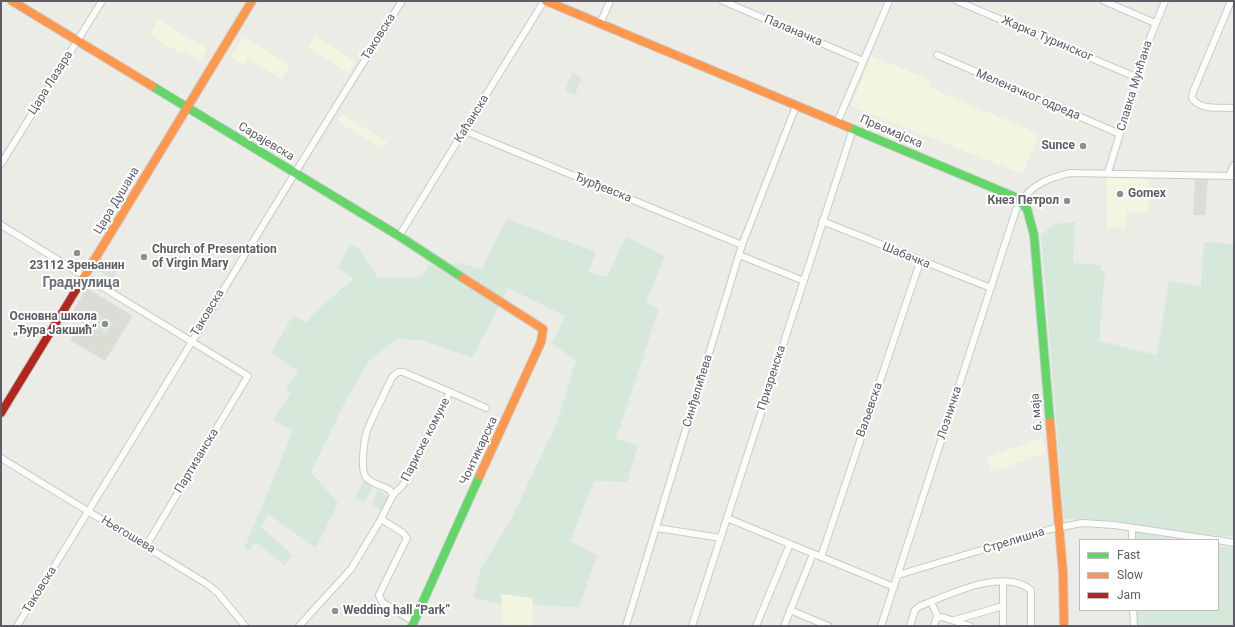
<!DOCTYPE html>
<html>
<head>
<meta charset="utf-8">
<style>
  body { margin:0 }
  #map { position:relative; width:1235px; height:627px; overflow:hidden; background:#ecece7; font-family:Roboto,sans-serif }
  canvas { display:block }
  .frame { position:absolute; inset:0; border:2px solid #5d5d65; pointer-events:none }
  .legend { position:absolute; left:1079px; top:539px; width:140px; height:72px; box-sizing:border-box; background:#fff; border:1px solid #bebec1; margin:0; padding:5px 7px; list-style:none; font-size:12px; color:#5d5d65 }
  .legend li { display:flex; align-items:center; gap:8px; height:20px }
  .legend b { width:20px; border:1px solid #bebec1 }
</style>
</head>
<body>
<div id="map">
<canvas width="1235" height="627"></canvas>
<div class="frame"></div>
<ul class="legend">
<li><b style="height:5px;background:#63d668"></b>Fast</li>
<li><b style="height:5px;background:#ff974d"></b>Slow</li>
<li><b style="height:5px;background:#b3261e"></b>Jam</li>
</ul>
</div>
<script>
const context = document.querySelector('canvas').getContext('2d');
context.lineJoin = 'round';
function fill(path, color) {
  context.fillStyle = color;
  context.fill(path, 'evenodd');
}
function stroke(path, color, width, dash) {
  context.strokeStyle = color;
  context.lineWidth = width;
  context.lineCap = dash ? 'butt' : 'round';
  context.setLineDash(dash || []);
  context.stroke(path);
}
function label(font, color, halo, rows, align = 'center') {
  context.font = font + ' Roboto,sans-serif';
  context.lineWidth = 4;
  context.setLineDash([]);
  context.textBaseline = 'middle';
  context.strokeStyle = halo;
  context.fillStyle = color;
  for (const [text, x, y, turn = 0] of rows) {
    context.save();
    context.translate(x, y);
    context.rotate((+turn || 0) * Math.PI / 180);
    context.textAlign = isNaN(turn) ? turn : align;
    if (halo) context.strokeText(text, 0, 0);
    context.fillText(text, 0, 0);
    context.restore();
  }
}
fill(new Path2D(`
  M 159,20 L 207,49 L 200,61 L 184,51 L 182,54 L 150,35 Z
  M 315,36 L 356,62 L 349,73 L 308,48 Z
  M 244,37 L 290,65 L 281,79 L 248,59 L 244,65 L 231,57 Z
  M 872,56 L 930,80 L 928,87 L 1039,134 L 1023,174 L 851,106 Z
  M 342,114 L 387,142 L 382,149 L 337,121 Z
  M 1107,174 L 1149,175 L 1148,212 L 1127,211 L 1126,228 L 1106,228 Z
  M 1043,437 L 1045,453 L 992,472 L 987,458 Z
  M 501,594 L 533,598 L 532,626 L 503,626 Z`), '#f3f5e1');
fill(new Path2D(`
  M 1195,177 L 1208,178 L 1205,215 L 1193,215 Z`), '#dcdcd7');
fill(new Path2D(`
  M 87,288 L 133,316 L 105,361 L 70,340 L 73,334 L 78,337 L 85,325 L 81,322 L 84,316 L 73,310 Z`), '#dcdcd5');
fill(new Path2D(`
  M 572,73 L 582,77 L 575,95 L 565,90 Z
  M 507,219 L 596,252 L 589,272 L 607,277 L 626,237 L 665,256 L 646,302 L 659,309 L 616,439 L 638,446 L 627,482 L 594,481 L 570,541 L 597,555 L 579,607 L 533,605 L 532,598 L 501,594 L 502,604 L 473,598 L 481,568 L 511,519 L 557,423 L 576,360 L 552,344 L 565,316 L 508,288 L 472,358 L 421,340 L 396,339 L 369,361 L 343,406 L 311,472 L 338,503 L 316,548 L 268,514 L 261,527 L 293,555 L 284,565 L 256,543 L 248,551 L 245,547 L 293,431 L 273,420 L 291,393 L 286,390 L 298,371 L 271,353 L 293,315 L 307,323 L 314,313 L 353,279 L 339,268 L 349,245 L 358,247 L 378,278 L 422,277 L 428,266 L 459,263 L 482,269 Z
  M 1075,222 L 1073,263 L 1101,265 L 1101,271 L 1105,271 L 1099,341 L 1157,355 L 1169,281 L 1201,287 L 1204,242 L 1234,244 L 1234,537 L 1127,526 L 1105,520 L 1064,519 L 1041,235 L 1055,224 Z
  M 107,259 L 120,267 L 112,279 L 99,271 Z
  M 95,313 L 114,324 L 107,335 L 89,324 Z
  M 363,481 L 373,486 L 365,502 L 355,498 Z
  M 378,490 L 389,497 L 382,510 L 371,504 Z
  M 1134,532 L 1175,539 L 1182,540 L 1134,540 Z
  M 1218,546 L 1234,548 L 1234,626 L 1137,626 L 1136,610 L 1218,610 Z`), '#d5e8da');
const street = new Path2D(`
  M 723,1 L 863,61
  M 957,1 L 1138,78
  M 1104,1 L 1155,23
  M 1231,1 L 1193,92 L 1192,98 C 1200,111 1221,107 1234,108
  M 600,24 L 610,1
  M 937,55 L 1120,134
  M 837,123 L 889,1
  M 465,131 L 742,245
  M 1,164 L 102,1
  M 1108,172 L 1150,38 L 1165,1
  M 1229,176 L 1234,165
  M 822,221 L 991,288
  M 1,225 L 248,376 L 146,546
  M 399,236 L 544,1
  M 739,255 L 804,281
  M 450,392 L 486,408
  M 1,458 L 207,584 L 218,593 L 245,626
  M 727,518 L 894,587
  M 381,519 L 403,533 L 407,538 L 381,591 L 379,595 L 382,602 L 414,622
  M 657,528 L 721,538
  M 1132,540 L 1132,529
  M 1218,540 L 1234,543
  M 821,557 L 920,262
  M 898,575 L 1051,529 L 1082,523 L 1114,525 L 1215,540
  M 931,602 L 938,617
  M 790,610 L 828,626
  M 1133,610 L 1134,626
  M 955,620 L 1003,606
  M 17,626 C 147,419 271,208 402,1
  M 299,626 L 351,569 L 381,519 L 393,495 L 403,485 L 450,392 L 403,372 L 398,372 L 392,377 C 384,395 374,413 367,431 C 364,440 360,471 366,477 C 373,487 389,484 393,495
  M 626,626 L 742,245 L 796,106
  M 692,626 L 853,129
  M 756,626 L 790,544
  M 784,626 L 813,554
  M 881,626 L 1016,210 C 1027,187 1046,178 1070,173 L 1234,176
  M 910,626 L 915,610 L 920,606 C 949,595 1003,567 1031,590 L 1031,626
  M 934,626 L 936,619 L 942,617 L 970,626
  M 1003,626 L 1003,581`);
const fast = new Path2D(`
  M 152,86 L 399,236 L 463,278
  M 848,127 L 1015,197 L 1027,209 L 1034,235 L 1050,422
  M 412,626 L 480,475`);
const slow = new Path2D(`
  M 12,1 L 152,86
  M 546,1 L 848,127
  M 463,278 L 543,329 L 541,342 L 480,475
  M 76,290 L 252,1
  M 1050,422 L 1063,573 L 1064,626`);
const jam = new Path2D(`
  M 1,413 L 76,290`);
stroke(street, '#c9c9c9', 8);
stroke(fast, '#cacaca', 10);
stroke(slow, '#cacaca', 10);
stroke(jam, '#cacaca', 10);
stroke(street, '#fcfcfb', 6);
stroke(fast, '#63d668', 8);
stroke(slow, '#ff974d', 8);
stroke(jam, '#b3261e', 8);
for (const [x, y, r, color] of [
  [1083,146,4,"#8f8f92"],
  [1120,194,4,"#8f8f92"],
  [1067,201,4,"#8f8f92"],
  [77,253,4,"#8f8f92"],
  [144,257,4,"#8f8f92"],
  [105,324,4,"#8f8f92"],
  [335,611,4,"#8f8f92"]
]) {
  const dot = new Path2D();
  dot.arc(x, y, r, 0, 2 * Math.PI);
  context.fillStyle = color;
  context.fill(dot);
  stroke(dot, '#fff', 1.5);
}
label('12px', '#5d5d65', '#fff', [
  ["Паланачка",793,31,23],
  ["Таковска",379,37,-58],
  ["Жарка Туринског",1047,39,23],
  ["Цара Лазара",51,83,-58],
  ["Славка Мунћана",1135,86,-73],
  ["Меленачког одреда",1028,95,23],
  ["Каћанска",472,119,-58],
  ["Првомајска",891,132,23],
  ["Сарајевска",266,142,31],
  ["Ђурђевска",603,188,22],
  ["Цара Душана",117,201,-59],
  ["Шабачка",906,256,22],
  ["Таковска",208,313,-59],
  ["Призренска",772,378,-72],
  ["Синђелићева",698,391,-73],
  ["Ваљевска",870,410,-71],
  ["6. маја",1037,412,-95],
  ["Лозничка",950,413,-72],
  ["Париске комуне",426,440,-63],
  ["Чонтикарска",479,451,-65],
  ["Партизанска",197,461,-59],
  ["Његошева",128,535,31],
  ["Стрелишна",1014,541,-17],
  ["Таковска",40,590,-58]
]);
label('bold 12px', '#5d5d65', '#fff', [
  ["Sunce",1075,146],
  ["Gomex",1128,194,"left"],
  ["Кнез Петрол",1059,201],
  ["Church of Presentation",152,250,"left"],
  ["of Virgin Mary",152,264,"left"],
  ["23112 Зрењанин",77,266,"center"],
  ["Основна школа",97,317],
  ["„Ђура Јакшић”",97,331],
  ["Wedding hall “Park”",343,611,"left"]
], 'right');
label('bold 14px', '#6e6f77', '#fff', [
  ["Граднулица",81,283]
]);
</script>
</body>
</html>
